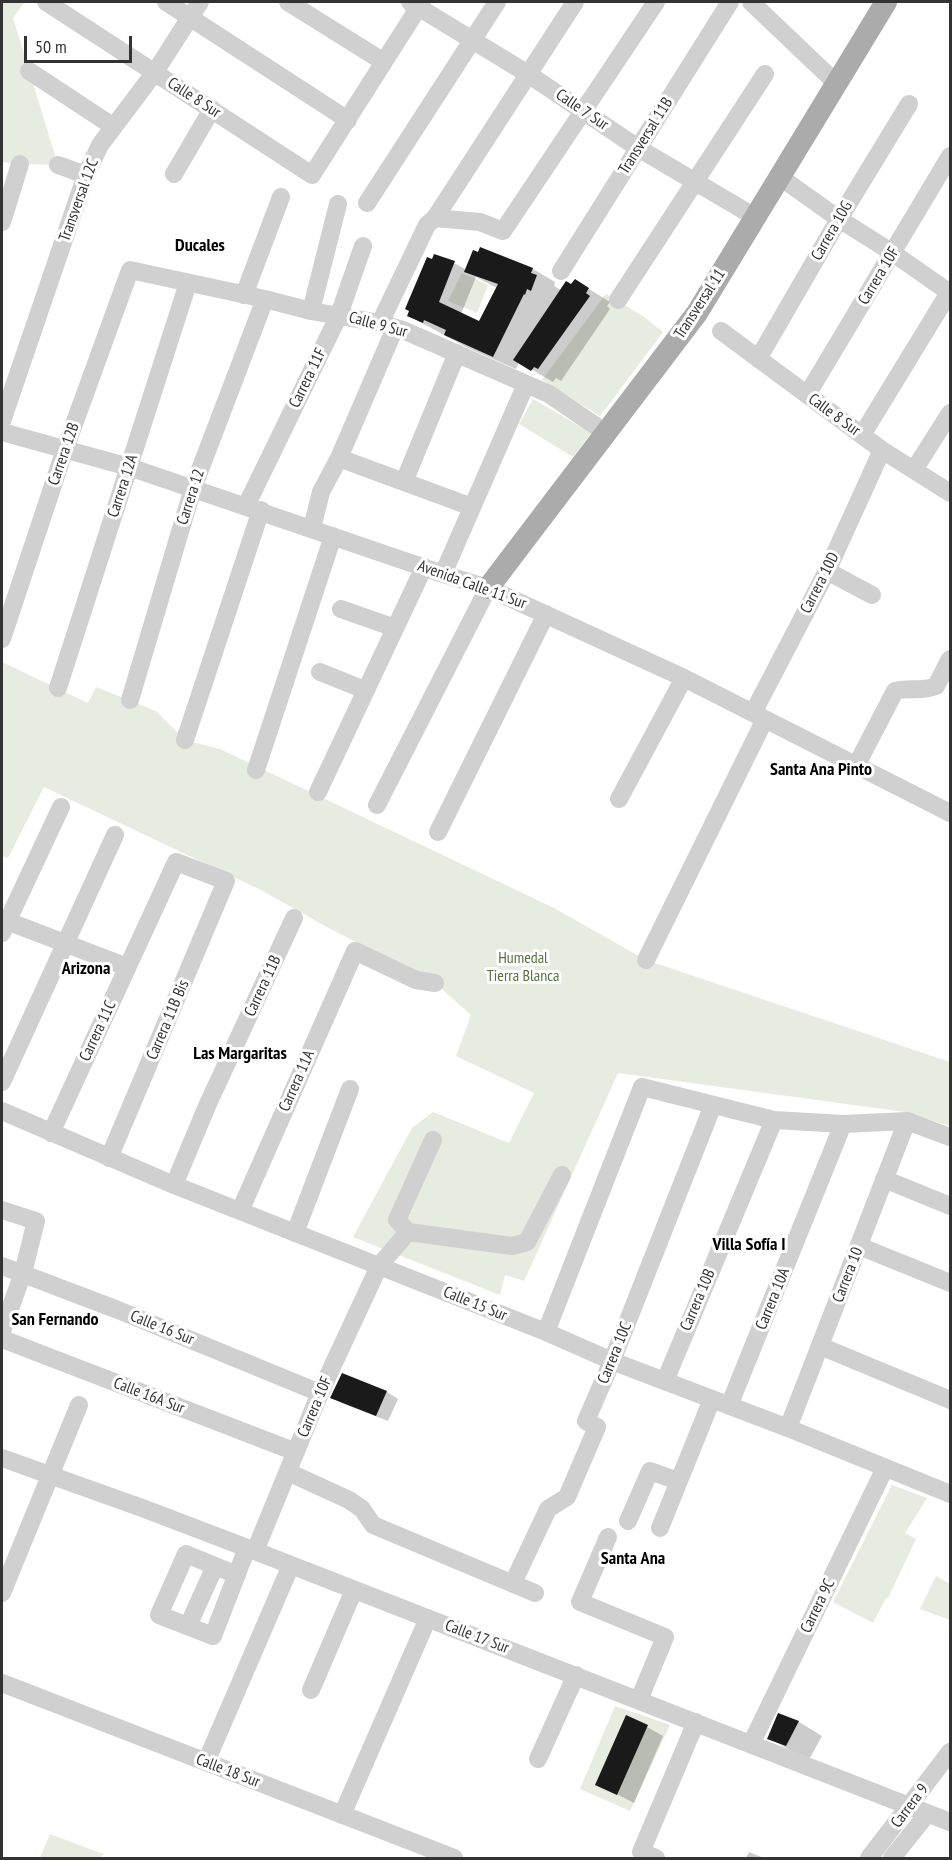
<!DOCTYPE html>
<html>
<head>
<meta charset="utf-8">
<style>
  body { margin:0 }
  #map { position:relative; width:952px; height:1860px; overflow:hidden; background:#fff; font-family:"PT Sans Narrow",sans-serif }
  canvas { display:block }
  .frame { position:absolute; inset:0; border:3px solid #333; pointer-events:none }
  .scale { position:absolute; left:24px; top:36px; width:108px; height:27px; box-sizing:border-box; border:3px solid #333; border-top:0; padding-left:8px; font-size:18px; line-height:21px; white-space:nowrap; color:#333; -webkit-text-stroke:4px #fff; paint-order:stroke }
</style>
</head>
<body>
<div id="map">
<canvas width="952" height="1860"></canvas>
<div class="frame"></div>
<div class="scale">50 m</div>
</div>
<script>
const context = document.querySelector('canvas').getContext('2d');
context.lineJoin = 'round';
function fill(path, color) {
  context.fillStyle = color;
  context.fill(path, 'evenodd');
}
function stroke(path, color, width, dash) {
  context.strokeStyle = color;
  context.lineWidth = width;
  context.lineCap = dash ? 'butt' : 'round';
  context.setLineDash(dash || []);
  context.stroke(path);
}
function label(font, color, halo, rows, align = 'center') {
  context.font = font + ' "PT Sans Narrow",sans-serif';
  context.lineWidth = 6;
  context.setLineDash([]);
  context.textBaseline = 'middle';
  context.strokeStyle = halo;
  context.fillStyle = color;
  for (const [text, x, y, turn = 0] of rows) {
    context.save();
    context.translate(x, y);
    context.rotate((+turn || 0) * Math.PI / 180);
    context.textAlign = isNaN(turn) ? turn : align;
    if (halo) context.strokeText(text, 0, 0);
    context.fillText(text, 0, 0);
    context.restore();
  }
}
fill(new Path2D(`
  M 2,2 L 25,2 L 13,18 L 58,165 L 20,164 L 2,162 Z
  M 462,273 L 488,285 L 477,313 L 448,301 Z
  M 606,294 L 643,316 L 663,332 L 600,416 L 542,380 Z
  M 533,399 L 591,433 L 573,457 L 519,424 Z
  M 2,662 L 88,703 L 96,687 L 156,711 L 185,740 L 220,749 L 554,908 L 646,960 L 950,1062 L 950,1126 L 905,1112 L 618,1073 L 524,1281 L 505,1275 L 500,1295 L 353,1237 L 412,1128 L 433,1112 L 509,1143 L 534,1093 L 456,1056 L 471,1015 L 435,983 L 325,926 L 261,890 L 44,787 L 8,858 L 2,856 Z
  M 892,1485 L 927,1498 L 905,1533 L 916,1539 L 888,1598 L 886,1598 L 873,1623 L 833,1602 Z
  M 936,1576 L 950,1584 L 950,1620 L 920,1609 Z
  M 615,1706 L 670,1725 L 630,1811 L 580,1789 Z
  M 50,1834 L 103,1854 L 101,1858 L 40,1858 Z`), '#e6ecdf');
fill(new Path2D(`
  M 435,256 L 454,263 L 467,270 L 500,257 L 533,269 L 555,282 L 554,286 L 561,290 L 572,286 L 576,281 L 610,302 L 607,306 L 610,309 L 561,381 L 556,378 L 553,382 L 519,362 L 516,369 L 468,348 L 409,316 ZM 476,277 L 497,288 L 480,323 L 461,314 Z
  M 342,1375 L 387,1392 L 398,1399 L 388,1421 L 344,1404 L 332,1397 Z
  M 779,1715 L 799,1722 L 822,1736 L 810,1758 L 793,1752 L 769,1738 Z
  M 647,1727 L 663,1736 L 634,1803 L 597,1784 Z
  M 749,1852 L 764,1858 L 746,1858 Z`), '#0003');
fill(new Path2D(`
  M 480,247 L 533,268 L 531,273 L 537,275 L 531,291 L 527,289 L 525,295 L 524,294 L 493,357 L 444,335 L 446,330 L 424,320 L 423,323 L 407,316 L 409,311 L 405,309 L 427,257 L 432,259 L 434,254 L 455,261 L 439,302 L 479,321 L 498,284 L 464,272 L 473,250 L 478,252 Z
  M 575,279 L 589,288 L 586,293 L 590,296 L 538,369 L 534,367 L 531,371 L 513,360 L 566,281 L 571,284 Z
  M 342,1373 L 387,1391 L 376,1416 L 330,1398 Z
  M 778,1713 L 799,1721 L 786,1746 L 767,1739 Z
  M 626,1715 L 648,1725 L 617,1795 L 595,1785 Z`), '#1a1a1a');
stroke(new Path2D(`
  M 46,2 L 312,175 L 422,2
  M 166,2 L 348,120
  M 288,2 L 384,62
  M 410,2 L 528,74 L 638,148 L 755,217
  M 751,2 L 836,83
  M 29,71 L 114,127
  M 58,165 L 86,175
  M 174,174 L 212,109
  M 780,177 L 839,219 L 893,253 L 950,293
  M 367,203 L 497,2
  M 435,218 L 480,222 L 503,231 L 656,2
  M 2,222 L 20,164
  M 561,271 L 730,2
  M 244,295 L 281,197
  M 618,300 L 765,74
  M 311,311 L 338,204
  M 380,323 L 427,225 L 435,218 L 575,2
  M 721,331 L 882,450 L 950,493
  M 758,359 L 839,219 L 909,104
  M 807,395 L 950,156
  M 2,421 L 86,175 L 100,145 L 155,72 L 200,2
  M 2,432 L 129,467 L 443,574 L 488,588 L 684,678 L 950,813
  M 862,435 L 950,291
  M 339,458 L 472,507
  M 914,470 L 950,413
  M 404,482 L 457,353
  M 246,506 L 339,315 L 363,246
  M 312,528 L 321,492 L 339,458 L 395,328
  M 827,571 L 872,595
  M 443,574 L 526,384
  M 341,609 L 395,628
  M 2,639 L 65,449 L 130,270 L 265,299 L 311,311 L 380,323 L 403,330 L 549,394 L 606,433
  M 320,672 L 365,690
  M 58,688 L 188,283
  M 130,700 L 193,488 L 265,299
  M 753,713 L 827,571 L 882,450
  M 185,740 L 261,510
  M 856,766 L 895,691 C 910,687 921,692 936,686 L 950,659
  M 256,770 L 333,536
  M 318,792 L 424,567
  M 619,799 L 684,678
  M 377,805 L 488,588
  M 438,832 L 546,614
  M 7,921 L 127,967
  M 2,933 L 61,807
  M 646,960 L 765,719
  M 2,1082 L 115,835
  M 2,1111 L 174,1185 L 546,1332 L 612,1361 L 788,1428 L 950,1494
  M 51,1133 L 176,862 L 226,881 L 109,1158
  M 884,1179 L 950,1206
  M 174,1185 L 207,1106 L 294,918
  M 2,1210 L 36,1221 L 23,1273 L 2,1331
  M 240,1211 L 355,951 L 416,980 L 435,983
  M 408,1232 L 397,1220 L 433,1140
  M 295,1233 L 350,1089
  M 859,1246 L 950,1283
  M 2,1266 L 118,1310 L 320,1393
  M 546,1332 L 642,1087 L 774,1120 L 843,1124 L 907,1121 L 950,1137
  M 2,1339 L 296,1452
  M 820,1346 L 950,1400
  M 665,1381 L 774,1120
  M 729,1406 L 843,1124
  M 788,1428 L 907,1121
  M 2,1458 L 145,1509 L 255,1551 L 950,1822
  M 288,1472 L 349,1500 L 362,1509 L 373,1525 L 535,1593
  M 628,1521 L 650,1471 L 678,1481
  M 660,1528 L 712,1399
  M 608,1537 L 580,1602 L 665,1637 L 639,1700
  M 255,1551 L 320,1393 L 379,1266 L 408,1232 L 512,1246 L 527,1242 L 562,1175
  M 237,1575 L 186,1554 L 159,1615 L 213,1636 L 247,1548
  M 513,1583 L 548,1509 L 567,1497 L 597,1427 L 586,1421 L 612,1361 L 713,1105
  M 2,1593 L 79,1405
  M 188,1626 L 215,1566
  M 2,1683 L 454,1858
  M 311,1690 L 354,1590
  M 751,1744 L 885,1468
  M 538,1759 L 576,1675
  M 206,1762 L 291,1565
  M 342,1815 L 428,1618
  M 656,1858 L 641,1852 L 696,1722
  M 869,1858 L 950,1752
  M 892,1858 L 928,1813`), '#d0d0d0', 18);
stroke(new Path2D(`
  M 488,588 L 697,313 L 886,2`), '#ababab', 22);
label('16px', '#333', '#fff', [
  ["Calle 8 Sur",194,98,33],
  ["Calle 7 Sur",582,110,34],
  ["Transversal 11B",646,136,-58],
  ["Transversal 12C",79,200,-70],
  ["Carrera 10G",832,231,-60],
  ["Carrera 10F",879,276,-59],
  ["Transversal 11",700,304,-57],
  ["Calle 9 Sur",378,325,15],
  ["Carrera 11F",308,378,-64],
  ["Calle 8 Sur",834,415,36],
  ["Carrera 12B",64,454,-71],
  ["Carrera 12A",123,486,-72],
  ["Carrera 12",191,497,-72],
  ["Carrera 10D",820,583,-63],
  ["Avenida Calle 11 Sur",472,585,20],
  ["Carrera 11B",263,986,-65],
  ["Carrera 11B Bis",168,1020,-67],
  ["Carrera 11C",98,1031,-65],
  ["Carrera 11A",297,1081,-66],
  ["Carrera 10",848,1275,-69],
  ["Carrera 10A",773,1299,-68],
  ["Carrera 10B",698,1300,-67],
  ["Calle 15 Sur",475,1304,22],
  ["Calle 16 Sur",162,1328,22],
  ["Carrera 10C",615,1353,-68],
  ["Calle 16A Sur",149,1396,21],
  ["Carrera 10F",315,1407,-67],
  ["Carrera 9C",818,1606,-64],
  ["Calle 17 Sur",477,1637,21],
  ["Calle 18 Sur",228,1771,21],
  ["Carrera 9",910,1806,-53]
]);
label('16px', '#56703f', '#fff', [
  ["Humedal",523,958],
  ["Tierra Blanca",523,976]
]);
label('bold 18px', '#000', '#fff', [
  ["Ducales",200,246],
  ["Santa Ana Pinto",821,770],
  ["Arizona",86,969],
  ["Las Margaritas",240,1054],
  ["Villa Sofía I",749,1245],
  ["San Fernando",55,1320],
  ["Santa Ana",633,1559]
]);
</script>
</body>
</html>
